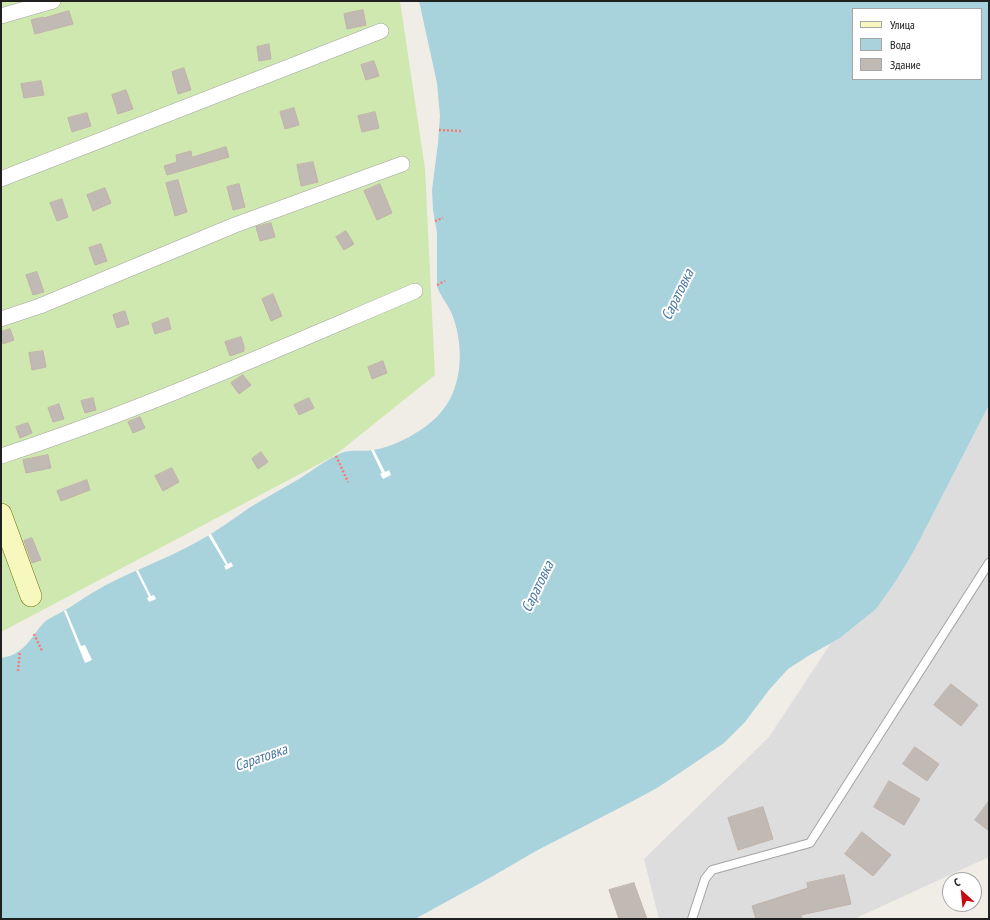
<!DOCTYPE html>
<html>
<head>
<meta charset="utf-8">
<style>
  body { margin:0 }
  #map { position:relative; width:990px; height:920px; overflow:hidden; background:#f0ede7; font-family:"PT Sans Narrow",sans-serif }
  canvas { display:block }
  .frame { position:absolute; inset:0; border:2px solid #202020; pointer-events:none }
  .legend { position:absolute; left:852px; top:8px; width:130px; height:72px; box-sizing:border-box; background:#fff; border:1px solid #a6a6a6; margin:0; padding:5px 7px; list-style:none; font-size:12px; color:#202020 }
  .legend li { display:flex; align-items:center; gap:8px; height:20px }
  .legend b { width:20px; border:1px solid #a6a6a6 }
  .north { position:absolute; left:942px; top:872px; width:40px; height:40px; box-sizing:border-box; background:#fff; border:1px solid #a6a6a6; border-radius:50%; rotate:333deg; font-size:11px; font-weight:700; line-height:16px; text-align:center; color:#202020 }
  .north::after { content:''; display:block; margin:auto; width:14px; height:18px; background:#c90710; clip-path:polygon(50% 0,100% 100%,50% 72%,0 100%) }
</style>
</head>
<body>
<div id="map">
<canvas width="990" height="920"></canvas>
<div class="frame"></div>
<ul class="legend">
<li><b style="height:5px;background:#f7f8be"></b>Улица</li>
<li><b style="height:11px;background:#a9d3dc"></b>Вода</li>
<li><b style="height:11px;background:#c1b9b4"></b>Здание</li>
</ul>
<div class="north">С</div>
</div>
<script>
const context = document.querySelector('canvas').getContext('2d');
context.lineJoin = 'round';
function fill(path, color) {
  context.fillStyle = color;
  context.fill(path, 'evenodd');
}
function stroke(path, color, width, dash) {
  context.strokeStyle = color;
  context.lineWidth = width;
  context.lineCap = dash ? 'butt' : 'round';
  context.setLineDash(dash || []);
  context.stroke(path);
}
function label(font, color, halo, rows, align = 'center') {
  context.font = font + ' "PT Sans Narrow",sans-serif';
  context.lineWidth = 4;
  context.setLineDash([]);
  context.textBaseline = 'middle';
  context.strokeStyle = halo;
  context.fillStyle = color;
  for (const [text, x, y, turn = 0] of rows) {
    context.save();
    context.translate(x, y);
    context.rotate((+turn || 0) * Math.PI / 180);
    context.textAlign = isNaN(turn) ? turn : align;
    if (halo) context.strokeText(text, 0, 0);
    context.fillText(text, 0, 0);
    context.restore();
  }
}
fill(new Path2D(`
  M 989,405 L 989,857 L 854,919 L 659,919 L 644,859 L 769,737 L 831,643 L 840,638 L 876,609 L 896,581 L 915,549 Z`), '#dedddd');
fill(new Path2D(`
  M 1,1 L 400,1 L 425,169 L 435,375 L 334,456 L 1,632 Z`), '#cee8af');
fill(new Path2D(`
  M 419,1 L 989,1 L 989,405 L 915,549 L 896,581 L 876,609 L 840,638 L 808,656 L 788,669 L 769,690 L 745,722 L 724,743 L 690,766 L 657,788 L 631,802 L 536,851 L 486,880 L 415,919 L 1,919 L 1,658 C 7,657 14,655 19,651 C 31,643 36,629 47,620 C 53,616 61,613 67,609 C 76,604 83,598 92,593 C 125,573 163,561 197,542 C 215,532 232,520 249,508 C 265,498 282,489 299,479 C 313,470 326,460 341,453 C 351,449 362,452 373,450 C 395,447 428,429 442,411 C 464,385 464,342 451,312 C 447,303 440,296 437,286 L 437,233 L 433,210 L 432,190 L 438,143 L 440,116 L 437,83 ZM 853,9 L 981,9 L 981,79 L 853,79 Z`), '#a9d3dc');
fill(new Path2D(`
  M 371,450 L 374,450 L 385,472 L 389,470 L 391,475 L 383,479 L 380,474 L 382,473 Z
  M 211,534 L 228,564 L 231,562 L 233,566 L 226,570 L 224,566 L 226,565 L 208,535 Z
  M 138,570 L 151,596 L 154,595 L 156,599 L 149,602 L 147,598 L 149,597 L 136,571 Z
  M 66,610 L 81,646 L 85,645 L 92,660 L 85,663 L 64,611 Z`), '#fff');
const building = new Path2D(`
  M 363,10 L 366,25 L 347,29 L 344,14 Z
  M 69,11 L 73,24 L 35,34 L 31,20 L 43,17 L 43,18 Z
  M 269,44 L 271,59 L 259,61 L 257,47 Z
  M 374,61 L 379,76 L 366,80 L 361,65 Z
  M 184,68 L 191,90 L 178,94 L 172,72 Z
  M 41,81 L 44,95 L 24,98 L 21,84 Z
  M 126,90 L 133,109 L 118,114 L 112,95 Z
  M 294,108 L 299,125 L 285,129 L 280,112 Z
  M 375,112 L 379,128 L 362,132 L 358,116 Z
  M 87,113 L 91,126 L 72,132 L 68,118 Z
  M 226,147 L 229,157 L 167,175 L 164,166 L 177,162 L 176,155 L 191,151 L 192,157 Z
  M 313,162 L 318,182 L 301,186 L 297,165 Z
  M 178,180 L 187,212 L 175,216 L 166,183 Z
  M 239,184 L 245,207 L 233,210 L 227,187 Z
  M 380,184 L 392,213 L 377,220 L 364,191 Z
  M 105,188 L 111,203 L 93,211 L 87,195 Z
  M 62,199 L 68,217 L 57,221 L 50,203 Z
  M 271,223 L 275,237 L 260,241 L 256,227 Z
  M 346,231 L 354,244 L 344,250 L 336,237 Z
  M 101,244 L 107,261 L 95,265 L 89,248 Z
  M 37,272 L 44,292 L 33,295 L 26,275 Z
  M 273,294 L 282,316 L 271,321 L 262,299 Z
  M 125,311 L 129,324 L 117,328 L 113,315 Z
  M 168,318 L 171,329 L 155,334 L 152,324 Z
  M 10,329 L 14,340 L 3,344 L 1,338 L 1,332 Z
  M 241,337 L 244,346 L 244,351 L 230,356 L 225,342 Z
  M 43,351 L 46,367 L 32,370 L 29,353 Z
  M 383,361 L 387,373 L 372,379 L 368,367 Z
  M 243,375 L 251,385 L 239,394 L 231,383 Z
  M 93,398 L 96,410 L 85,413 L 81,401 Z
  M 309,398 L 314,408 L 299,415 L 294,405 Z
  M 59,404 L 64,419 L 53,422 L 48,408 Z
  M 140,417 L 145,428 L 133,433 L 128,422 Z
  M 28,423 L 32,433 L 20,438 L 16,427 Z
  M 261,452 L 268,462 L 258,469 L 252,459 Z
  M 48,455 L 51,468 L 26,473 L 23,460 Z
  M 172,468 L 179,482 L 163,491 L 155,476 Z
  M 87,480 L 90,490 L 61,501 L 57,491 Z
  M 32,538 L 41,560 L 32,563 L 24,541 Z
  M 951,684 L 978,705 L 961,726 L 934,705 Z
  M 915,747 L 939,764 L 927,781 L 903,764 Z
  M 889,781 L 920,799 L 904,825 L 874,807 Z
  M 989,801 L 989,831 L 975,820 Z
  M 763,807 L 773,839 L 738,850 L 728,818 Z
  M 862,832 L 891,855 L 873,876 L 845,854 Z
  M 844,875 L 851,904 L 801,915 L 802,919 L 756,919 L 752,906 L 808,888 L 807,883 Z
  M 634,883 L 647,919 L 619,919 L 609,890 Z`);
fill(building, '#c1b9b4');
stroke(building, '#c2b3aa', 1);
const lane = new Path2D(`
  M 692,919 L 705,879 L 712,870 L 810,843 L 989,563`);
const street = new Path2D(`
  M 1,16 L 53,1
  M 1,179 L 381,31
  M 1,319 L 40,306 L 235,225 L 402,164
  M 1,456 C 142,410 278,349 415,291`);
const secondary = new Path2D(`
  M 1,514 L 31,596`);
stroke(lane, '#a4a4a4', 10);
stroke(street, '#a4a4a4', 16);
stroke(secondary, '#6f7609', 22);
stroke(new Path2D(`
  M 439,130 L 461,131
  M 435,221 L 443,218
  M 437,285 L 445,281
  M 336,456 L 348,482
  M 34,634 L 42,651
  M 18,671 L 20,651`), '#f57b73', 2.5, [2, 2]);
stroke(lane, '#fff', 8);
stroke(street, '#fff', 15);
stroke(secondary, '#f7f8be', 21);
label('italic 15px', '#49789e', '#fff', [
  ["Саратовка",678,295,-64],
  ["Саратовка",538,587,-64],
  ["Саратовка",261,758,-19]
]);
</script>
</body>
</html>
